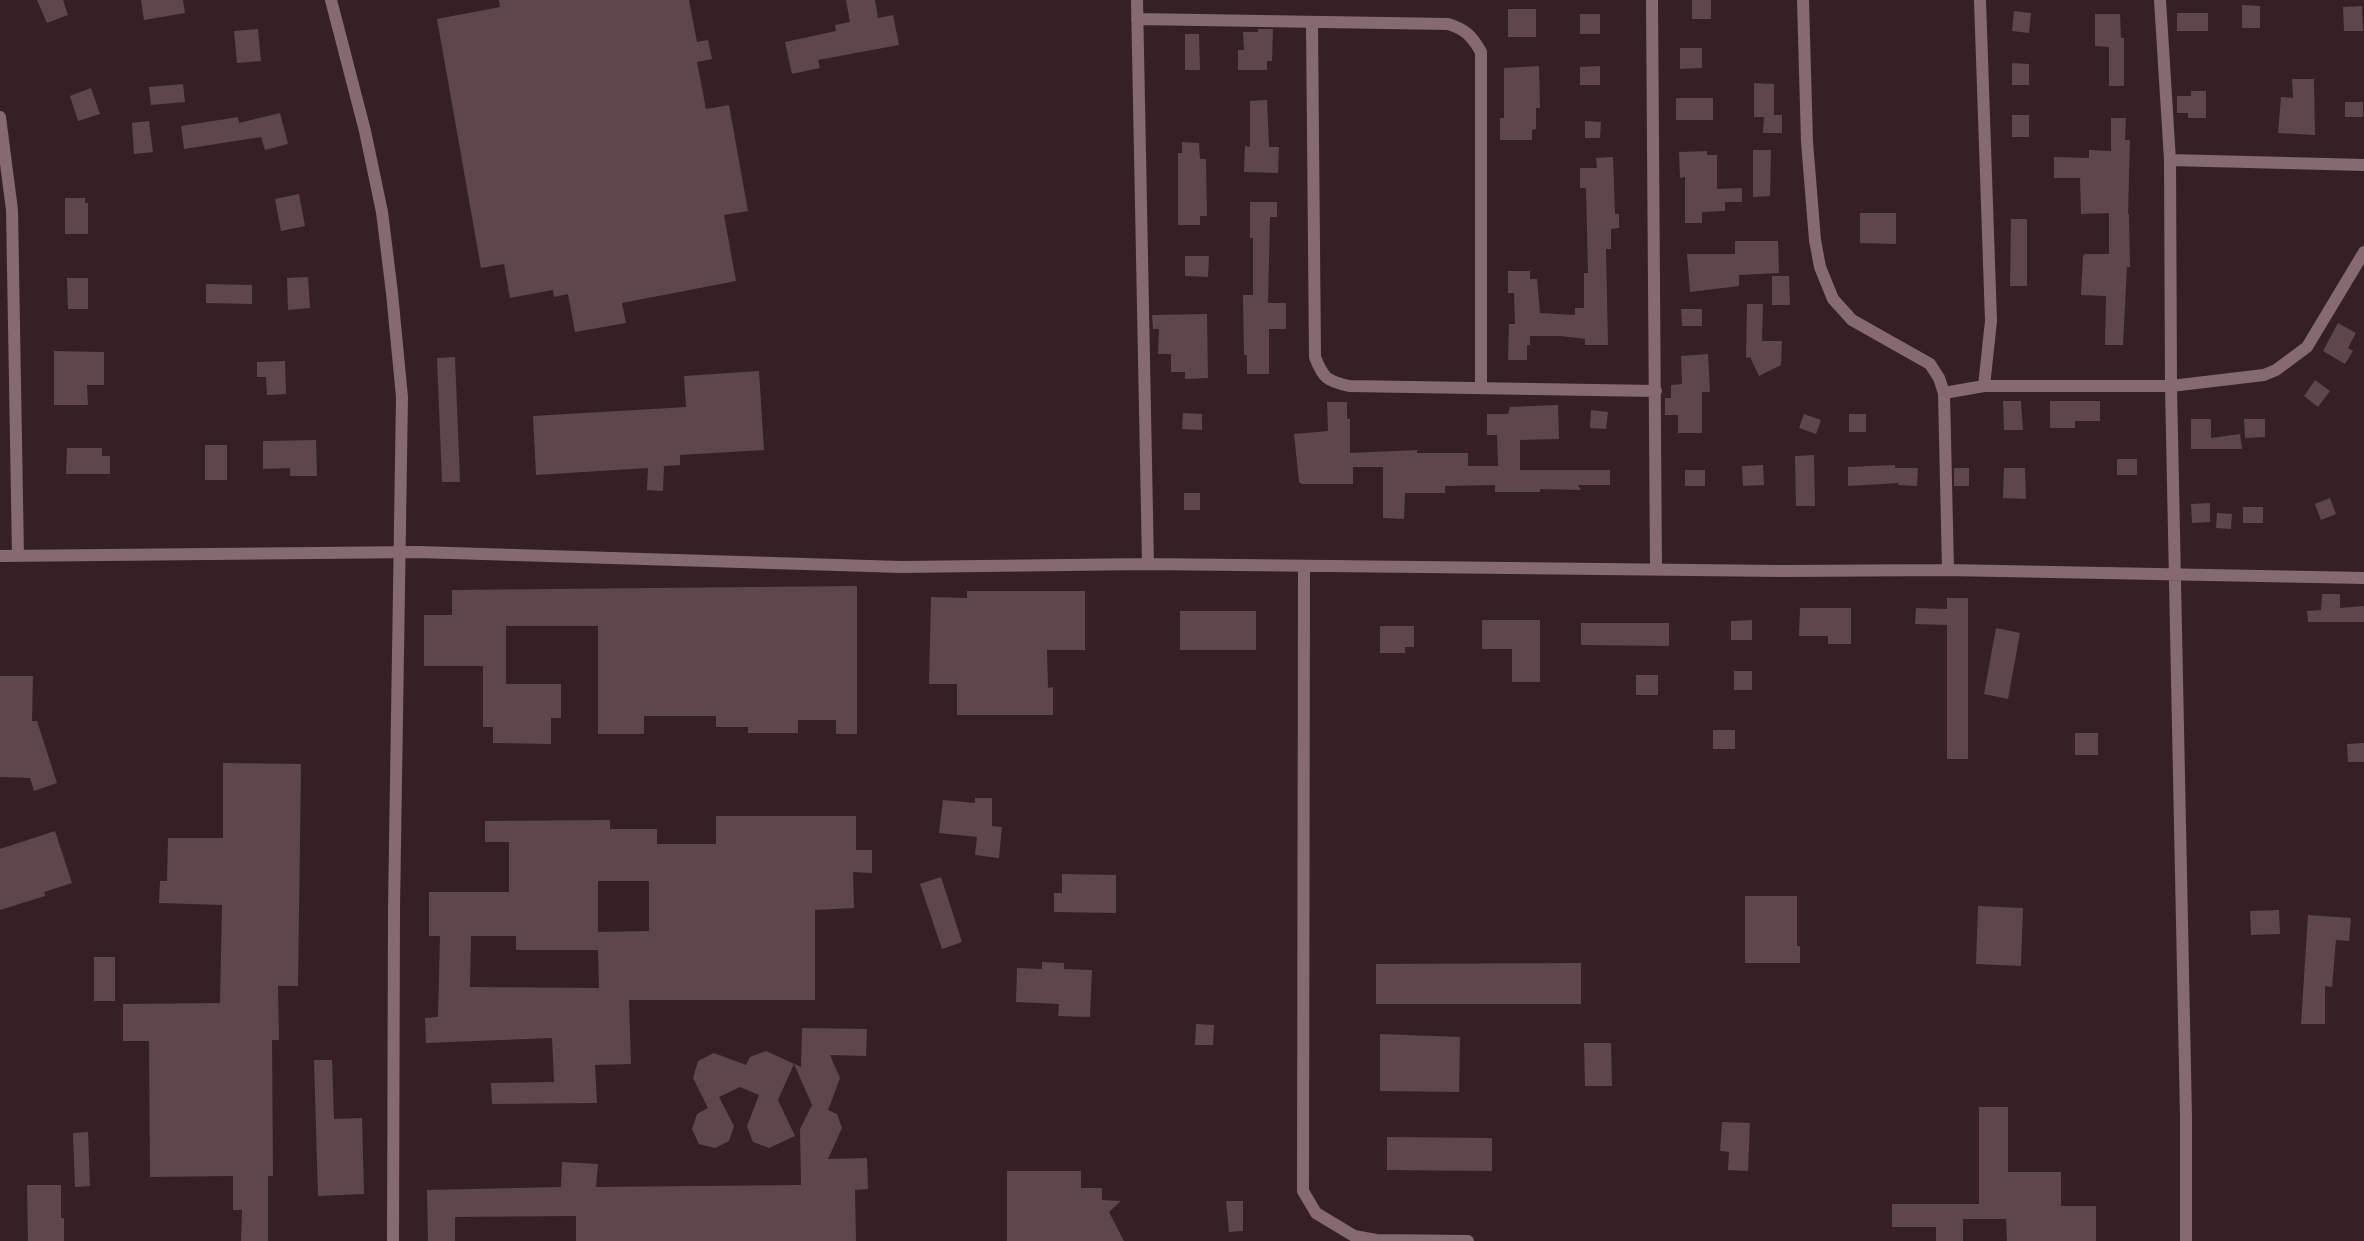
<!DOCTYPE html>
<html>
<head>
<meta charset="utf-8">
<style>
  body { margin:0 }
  canvas { display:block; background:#352024 }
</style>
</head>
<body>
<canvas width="2364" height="1241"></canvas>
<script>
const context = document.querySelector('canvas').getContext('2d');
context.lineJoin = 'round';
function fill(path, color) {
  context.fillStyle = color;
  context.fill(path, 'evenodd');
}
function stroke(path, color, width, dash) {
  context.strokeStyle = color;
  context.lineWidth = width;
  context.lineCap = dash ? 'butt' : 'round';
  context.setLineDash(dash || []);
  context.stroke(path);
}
fill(new Path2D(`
  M 37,0 L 63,0 L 68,15 L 47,23 Z
  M 141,0 L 183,0 L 185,13 L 144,20 Z
  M 499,0 L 689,0 L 697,42 L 708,40 L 712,59 L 697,62 L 706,109 L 729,105 L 748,211 L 724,215 L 736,281 L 622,303 L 626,323 L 575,332 L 568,294 L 554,297 L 553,290 L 510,298 L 504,264 L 481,268 L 437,19 L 500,7 Z
  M 846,0 L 875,0 L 878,18 L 893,15 L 899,45 L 818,60 L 820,68 L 792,74 L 785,42 L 836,31 L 835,25 L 850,22 Z
  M 1692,0 L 1711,0 L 1711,19 L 1692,19 Z
  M 2242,5 L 2260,6 L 2260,28 L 2242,28 Z
  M 2362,6 L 2363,31 L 2344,31 L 2343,7 Z
  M 1508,9 L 1536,9 L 1536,37 L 1508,37 Z
  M 2014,11 L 2031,13 L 2029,33 L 2012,31 Z
  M 2177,13 L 2208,13 L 2208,31 L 2177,31 Z
  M 1580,14 L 1600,14 L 1600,34 L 1580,34 Z
  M 2095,14 L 2120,14 L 2121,38 L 2124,38 L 2124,86 L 2109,86 L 2109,47 L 2095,46 Z
  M 258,29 L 261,61 L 237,63 L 234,31 Z
  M 1258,29 L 1273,29 L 1272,61 L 1267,61 L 1267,70 L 1238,70 L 1238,50 L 1244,50 L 1243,32 L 1258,32 Z
  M 1185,34 L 1199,34 L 1200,70 L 1185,70 Z
  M 1680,48 L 1702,48 L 1702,68 L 1680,69 Z
  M 2012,63 L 2029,64 L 2029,85 L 2012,85 Z
  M 1539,66 L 1540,108 L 1536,108 L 1536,129 L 1532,130 L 1532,140 L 1500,140 L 1500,118 L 1504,118 L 1504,68 Z
  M 1600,66 L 1600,85 L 1580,85 L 1580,67 Z
  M 2292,79 L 2314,79 L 2315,135 L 2278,133 L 2281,97 L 2293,98 Z
  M 1754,83 L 1774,84 L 1774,115 L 1782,115 L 1782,133 L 1763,133 L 1764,117 L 1754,117 Z
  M 183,84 L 185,102 L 151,105 L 149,87 Z
  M 91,88 L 100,114 L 78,121 L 70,96 Z
  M 2191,91 L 2206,91 L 2206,118 L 2188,118 L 2188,113 L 2177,113 L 2177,96 L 2191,96 Z
  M 1676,98 L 1713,98 L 1713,120 L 1676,120 Z
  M 1267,100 L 1269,147 L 1279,147 L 1278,173 L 1244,172 L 1245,146 L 1250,147 L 1250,101 Z
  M 2345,102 L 2363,102 L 2363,117 L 2345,117 Z
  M 280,113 L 288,144 L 265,150 L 261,137 L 184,149 L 181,126 L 238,117 L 239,123 Z
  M 2012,115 L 2029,115 L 2029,137 L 2012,137 Z
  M 2111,118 L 2126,118 L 2125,140 L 2130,140 L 2128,214 L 2129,214 L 2130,267 L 2127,267 L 2123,345 L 2105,345 L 2106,296 L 2081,295 L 2083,256 L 2085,254 L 2109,254 L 2109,213 L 2081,214 L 2080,178 L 2054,178 L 2054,157 L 2089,158 L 2089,150 L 2111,151 Z
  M 149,121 L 153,152 L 134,154 L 132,123 Z
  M 1585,121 L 1601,122 L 1600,138 L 1585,138 Z
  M 1182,142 L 1199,143 L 1200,159 L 1206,159 L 1207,216 L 1200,216 L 1200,225 L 1178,225 L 1178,153 L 1182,153 Z
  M 1753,150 L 1771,150 L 1770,196 L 1753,197 Z
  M 1707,151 L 1707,155 L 1717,155 L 1717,189 L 1742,188 L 1742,202 L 1725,202 L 1725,211 L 1702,212 L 1702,223 L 1685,223 L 1685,177 L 1680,178 L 1679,152 Z
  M 1613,157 L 1615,214 L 1619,214 L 1619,228 L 1611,229 L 1611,249 L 1606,249 L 1608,345 L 1585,345 L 1585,339 L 1561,336 L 1530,336 L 1530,345 L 1527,345 L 1527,360 L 1508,360 L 1509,324 L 1515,324 L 1514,293 L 1508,293 L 1508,271 L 1530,271 L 1530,279 L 1537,279 L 1540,313 L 1575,315 L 1575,308 L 1584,308 L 1584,273 L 1588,273 L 1586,188 L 1580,188 L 1580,168 L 1597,168 L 1596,158 Z
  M 299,194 L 305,226 L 281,231 L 275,199 Z
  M 65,198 L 85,198 L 85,203 L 88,203 L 88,234 L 65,234 Z
  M 1250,202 L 1277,202 L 1277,217 L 1270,217 L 1268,303 L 1286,303 L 1286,329 L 1269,329 L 1269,374 L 1247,374 L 1247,355 L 1244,355 L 1243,295 L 1253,295 L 1253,238 L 1250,238 Z
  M 1860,213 L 1896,213 L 1896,244 L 1860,243 Z
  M 2011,219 L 2027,219 L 2027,286 L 2010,286 Z
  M 1735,241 L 1778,241 L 1779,273 L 1739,275 L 1739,286 L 1690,292 L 1687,254 L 1735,254 Z
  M 1185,256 L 1209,256 L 1208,277 L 1185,276 Z
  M 1772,276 L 1789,276 L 1790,305 L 1772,305 Z
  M 308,277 L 310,308 L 288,310 L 287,278 Z
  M 67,278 L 88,278 L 88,309 L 68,309 Z
  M 206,284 L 252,285 L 252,304 L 206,303 Z
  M 1747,304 L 1763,304 L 1762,341 L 1782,341 L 1781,365 L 1759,376 L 1750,357 L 1746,358 Z
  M 1681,309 L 1702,309 L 1702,326 L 1682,326 Z
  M 1207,314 L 1208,378 L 1185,379 L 1185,372 L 1171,372 L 1171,354 L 1158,354 L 1159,329 L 1153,329 L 1152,315 Z
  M 2338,323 L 2356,333 L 2348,348 L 2353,351 L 2345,364 L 2323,351 Z
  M 54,351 L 104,352 L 104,385 L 87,385 L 88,405 L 54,405 Z
  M 1708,354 L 1710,392 L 1702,392 L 1702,433 L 1678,433 L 1678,415 L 1665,415 L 1665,398 L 1671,398 L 1671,385 L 1682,384 L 1681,356 Z
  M 455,357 L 460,482 L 442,482 L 437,358 Z
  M 285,361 L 286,394 L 267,395 L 266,377 L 257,377 L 257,362 Z
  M 759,371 L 764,450 L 680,455 L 680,465 L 664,466 L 663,491 L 647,490 L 648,468 L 536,475 L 533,416 L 686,407 L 684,376 Z
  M 2315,380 L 2330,391 L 2318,407 L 2304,396 Z
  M 2003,401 L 2021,401 L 2023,430 L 2004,430 Z
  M 2050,401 L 2100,401 L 2100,421 L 2075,421 L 2075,428 L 2050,428 Z
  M 1327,402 L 1347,402 L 1347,419 L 1350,419 L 1350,453 L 1417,450 L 1417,453 L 1468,453 L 1468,466 L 1498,466 L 1497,435 L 1487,435 L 1487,414 L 1508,414 L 1510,407 L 1558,405 L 1559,439 L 1520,440 L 1520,470 L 1610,470 L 1610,485 L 1578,485 L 1581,490 L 1540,489 L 1540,492 L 1495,492 L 1495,485 L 1445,486 L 1445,493 L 1405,493 L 1404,519 L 1383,518 L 1383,467 L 1353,467 L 1353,484 L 1302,484 L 1299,482 L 1294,434 L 1328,431 Z
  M 1591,410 L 1608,412 L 1606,429 L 1590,428 Z
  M 1183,413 L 1202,414 L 1202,430 L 1182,429 Z
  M 1804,414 L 1821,420 L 1816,434 L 1799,428 Z
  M 1849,414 L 1866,414 L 1866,432 L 1849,432 Z
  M 2191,419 L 2211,419 L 2211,438 L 2240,434 L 2242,449 L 2191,449 Z
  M 2244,419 L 2265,419 L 2265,437 L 2245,438 Z
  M 316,440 L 317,476 L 290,476 L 290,468 L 263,469 L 263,441 Z
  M 205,445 L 227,445 L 227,480 L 205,480 Z
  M 67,448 L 102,448 L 102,456 L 110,456 L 110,474 L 66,474 Z
  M 1814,455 L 1815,506 L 1796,506 L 1795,456 Z
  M 2117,459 L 2137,459 L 2137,475 L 2117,475 Z
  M 1763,465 L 1764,485 L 1743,486 L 1742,466 Z
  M 1895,465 L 1895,468 L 1918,468 L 1917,486 L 1898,485 L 1899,483 L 1848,486 L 1848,467 Z
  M 1954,468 L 1969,468 L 1969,486 L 1954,486 Z
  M 2004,468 L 2025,468 L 2026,499 L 2003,498 Z
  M 1685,470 L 1705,470 L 1705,486 L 1685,486 Z
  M 1184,493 L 1200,493 L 1200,510 L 1184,510 Z
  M 2330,498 L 2336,514 L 2321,520 L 2315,504 Z
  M 2210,503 L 2210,522 L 2192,523 L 2191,504 Z
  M 2243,507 L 2263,507 L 2263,523 L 2243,523 Z
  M 2217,513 L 2232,514 L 2231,529 L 2216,528 Z
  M 857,586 L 857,734 L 836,734 L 836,720 L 798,720 L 798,733 L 748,733 L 748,727 L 716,727 L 716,716 L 644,716 L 644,734 L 598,734 L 598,626 L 506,626 L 506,684 L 561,684 L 561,718 L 551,718 L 551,744 L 493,743 L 493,727 L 483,727 L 483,666 L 424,666 L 424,615 L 452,615 L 452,590 Z
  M 967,591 L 1085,591 L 1085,650 L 1047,650 L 1048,688 L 1053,687 L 1053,715 L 957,715 L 957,684 L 929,684 L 931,597 L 967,598 Z
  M 2322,594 L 2340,594 L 2340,608 L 2364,606 L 2364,622 L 2308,622 L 2307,611 L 2321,610 Z
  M 1947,598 L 1968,598 L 1968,759 L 1947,759 L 1947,625 L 1915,624 L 1916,608 L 1947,609 Z
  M 1800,608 L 1851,608 L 1851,644 L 1828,644 L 1828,636 L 1799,636 Z
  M 1180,611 L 1256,611 L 1256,650 L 1180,650 Z
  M 1482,620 L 1540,620 L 1540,682 L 1512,682 L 1512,649 L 1482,649 Z
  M 1752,620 L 1752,640 L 1731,640 L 1731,621 Z
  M 1581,623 L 1669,623 L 1669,646 L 1581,645 Z
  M 1380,626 L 1414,626 L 1414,647 L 1405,647 L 1405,653 L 1380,653 Z
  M 1996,628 L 2020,633 L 2008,699 L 1984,694 Z
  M 1734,671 L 1752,671 L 1752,690 L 1734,690 Z
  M 1636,675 L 1658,675 L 1658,695 L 1636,695 Z
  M 0,676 L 33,676 L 32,721 L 37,721 L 57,783 L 34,791 L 30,778 L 0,777 Z
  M 1713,730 L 1735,730 L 1735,749 L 1713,749 Z
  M 2075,733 L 2098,733 L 2098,755 L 2075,755 Z
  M 2364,743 L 2364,762 L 2348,762 L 2347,744 Z
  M 223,763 L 301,764 L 298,986 L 278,986 L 279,1040 L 272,1040 L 273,1176 L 268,1176 L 268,1241 L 241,1241 L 242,1210 L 233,1210 L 233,1176 L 150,1177 L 149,1041 L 123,1041 L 123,1004 L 220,1003 L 222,905 L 159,903 L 160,881 L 167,881 L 168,838 L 223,838 Z
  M 975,798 L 992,798 L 992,826 L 1002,827 L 999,858 L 975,855 L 977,837 L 939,833 L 943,800 L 975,803 Z
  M 716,816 L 856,816 L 856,850 L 872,850 L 872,873 L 853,872 L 854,908 L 815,910 L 815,1000 L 629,1000 L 631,1064 L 595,1065 L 597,1103 L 492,1104 L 491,1083 L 554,1082 L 552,1038 L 426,1043 L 425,1018 L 438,1017 L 440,936 L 429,936 L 429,892 L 509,892 L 509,842 L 485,842 L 485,821 L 610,820 L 610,829 L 657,829 L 657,844 L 716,844 ZM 598,881 L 649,881 L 649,931 L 598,932 ZM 471,936 L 516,936 L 516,950 L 598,950 L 599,988 L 470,987 Z
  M 55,831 L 72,883 L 44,892 L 45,896 L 0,910 L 0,849 Z
  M 1062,874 L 1116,875 L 1116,913 L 1054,912 L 1054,893 L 1062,893 Z
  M 941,877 L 962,942 L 942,949 L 920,884 Z
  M 1745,896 L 1797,896 L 1797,946 L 1800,946 L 1800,963 L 1745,963 Z
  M 1978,906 L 2023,908 L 2021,966 L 1976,964 Z
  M 2279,910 L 2280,934 L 2251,935 L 2250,911 Z
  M 2308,915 L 2351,918 L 2349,941 L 2336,940 L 2332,987 L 2325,986 L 2325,1024 L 2301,1024 Z
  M 94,957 L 115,957 L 115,1001 L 94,1001 Z
  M 1042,962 L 1064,963 L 1064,969 L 1092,970 L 1090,1017 L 1058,1016 L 1059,1004 L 1016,1002 L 1017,968 L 1042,969 Z
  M 1581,963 L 1581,1004 L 1376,1004 L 1376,964 Z
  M 1196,1024 L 1214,1025 L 1213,1045 L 1195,1045 Z
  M 802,1028 L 867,1029 L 866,1056 L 830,1055 L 840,1078 L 828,1110 L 837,1114 L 842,1128 L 828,1159 L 867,1158 L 868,1189 L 855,1190 L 856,1241 L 576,1241 L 576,1216 L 455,1217 L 455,1241 L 428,1241 L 427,1190 L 561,1187 L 562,1162 L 598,1164 L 596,1187 L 801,1185 L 800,1129 L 812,1105 L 794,1064 L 778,1100 L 795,1136 L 769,1148 L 753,1142 L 747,1126 L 759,1095 L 740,1087 L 719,1097 L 734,1126 L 729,1141 L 715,1148 L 699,1144 L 692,1129 L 697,1114 L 708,1108 L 693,1078 L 698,1061 L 714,1053 L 746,1065 L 750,1057 L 766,1051 L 801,1067 Z
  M 1380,1034 L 1460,1037 L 1459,1092 L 1380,1091 Z
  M 1584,1043 L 1611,1043 L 1612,1086 L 1585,1086 Z
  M 314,1060 L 332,1060 L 334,1119 L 362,1118 L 364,1194 L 318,1196 Z
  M 1979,1107 L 2008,1107 L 2008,1172 L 2061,1172 L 2061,1206 L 2096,1206 L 2096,1241 L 2007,1241 L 2006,1219 L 1963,1219 L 1963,1241 L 1936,1241 L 1936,1227 L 1892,1227 L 1892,1204 L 1979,1204 Z
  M 1722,1122 L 1750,1123 L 1748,1171 L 1728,1170 L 1729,1152 L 1720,1151 Z
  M 88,1132 L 90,1186 L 75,1187 L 73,1133 Z
  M 1387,1137 L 1492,1138 L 1492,1171 L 1387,1170 Z
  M 1007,1171 L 1081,1171 L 1081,1188 L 1102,1188 L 1102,1200 L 1121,1201 L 1109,1212 L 1124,1241 L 1007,1241 Z
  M 27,1185 L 61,1185 L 61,1218 L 64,1218 L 64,1241 L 28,1241 Z
  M 1226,1201 L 1243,1201 L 1243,1231 L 1229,1232 Z`), '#5e464b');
stroke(new Path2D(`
  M 331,0 L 365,131 L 382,212 L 392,293 L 402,397 L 394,908 L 393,1241
  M 1137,0 L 1148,564
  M 1652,0 L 1656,569
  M 1803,0 L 1807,142 L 1815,240 L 1820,267 L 1833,299 L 1852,320 L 1930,364 L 1939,378 L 1944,393 L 1948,570
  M 2160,0 L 2170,160 L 2171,386 L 2186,1117 L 2186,1241
  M 1137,19 L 1448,24 C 1465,29 1472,36 1481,52 L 1481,387
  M 1312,23 L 1315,357 C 1323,378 1327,381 1349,386 L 1656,391
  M 0,117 L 12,210 L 18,556
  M 2170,160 L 2364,165
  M 1984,386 L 2171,386 L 2264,375 L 2276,370 L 2307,347 L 2364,252
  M 1944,393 L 1984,386 L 1991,321 L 1980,0
  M 0,556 L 419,552 L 901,567 L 1148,564 L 1782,571 L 1948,570 L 2364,578
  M 1304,566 L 1303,1191 L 1316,1213 L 1354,1236 L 1376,1240 L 1468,1241`), '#856a6f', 12);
</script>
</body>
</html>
